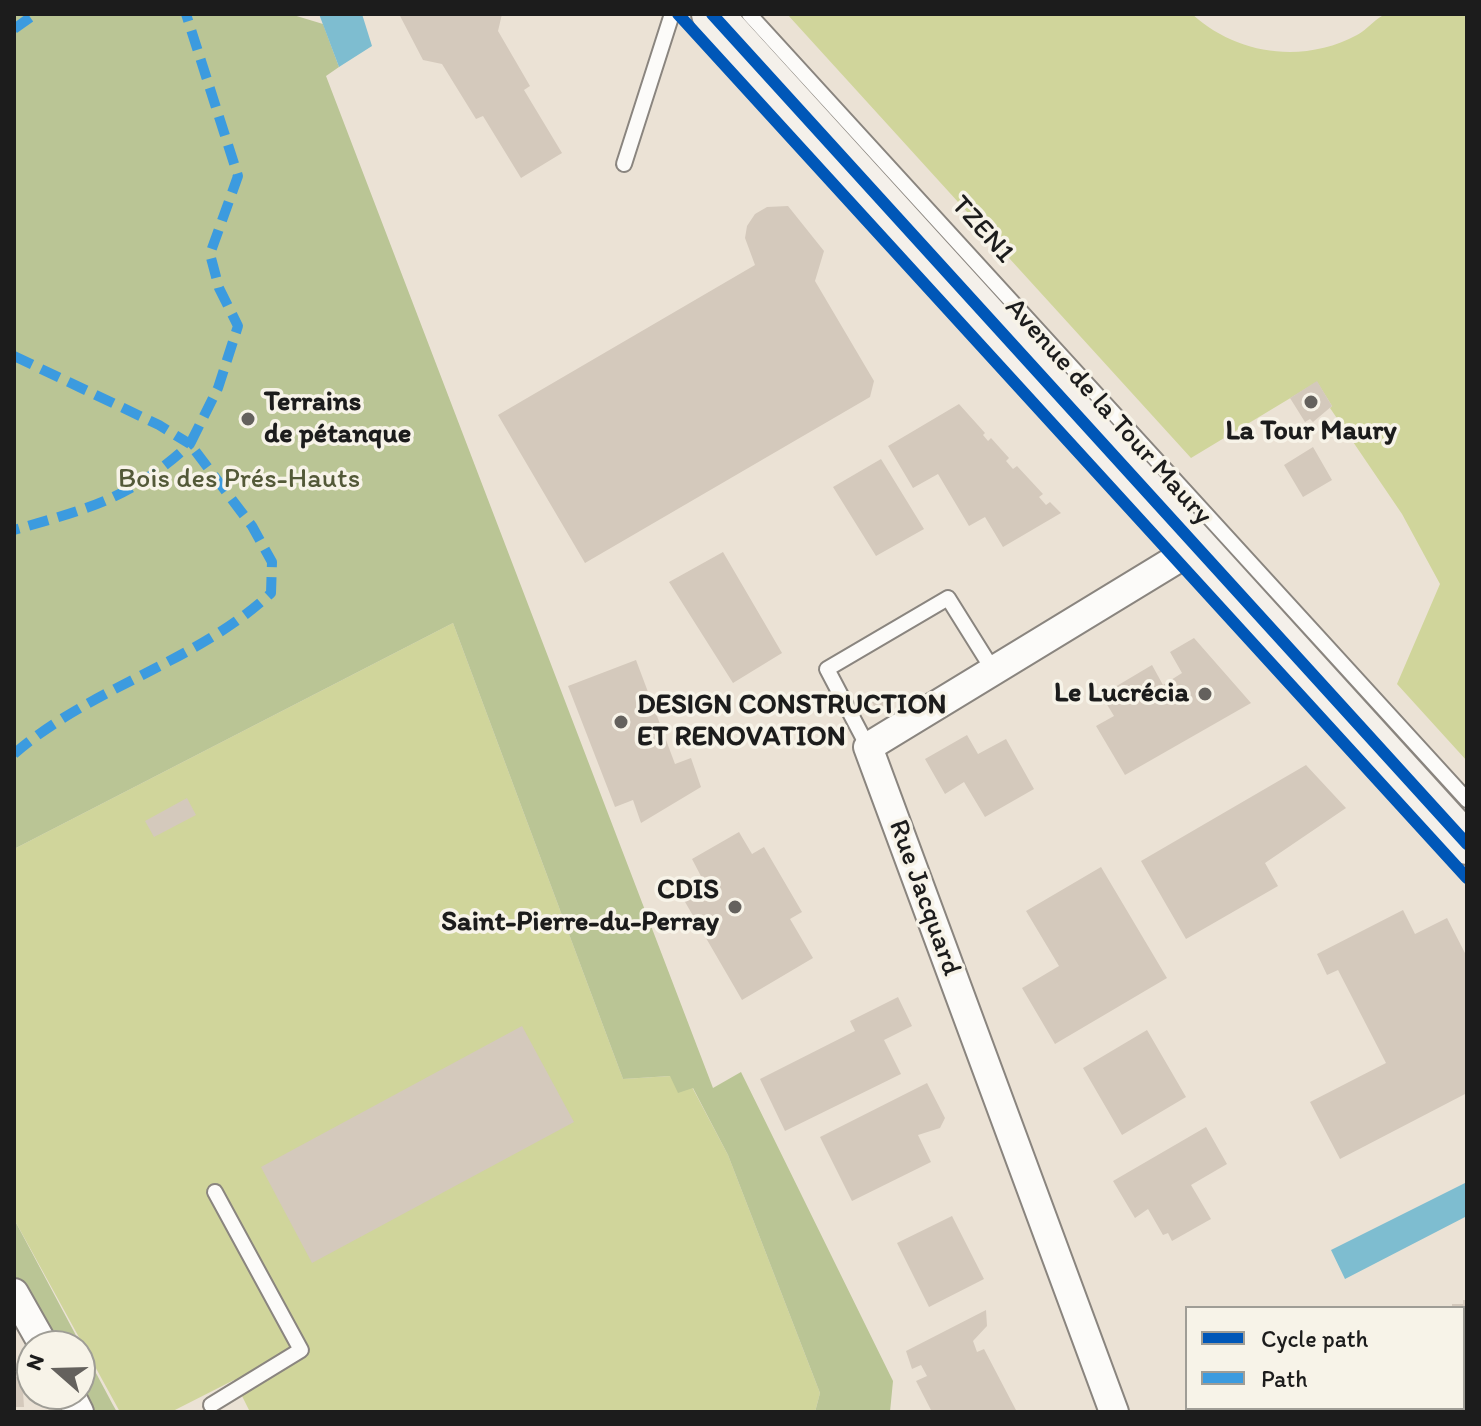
<!DOCTYPE html>
<html>
<head>
<meta charset="utf-8">
<style>
  body { margin:0 }
  #map { position:relative; width:1481px; height:1426px; overflow:hidden; background:#ebe2d5; font-family:Itim,sans-serif }
  canvas { display:block }
  .frame { position:absolute; inset:0; border:16px solid #1c1c1c; pointer-events:none }
  .legend { position:absolute; left:1185px; top:1306px; width:280px; height:104px; box-sizing:border-box; background:#f7f3e8; border:2px solid #9f9d96; margin:0; padding:10px 14px; list-style:none; font-size:24px; color:#1c1c1c }
  .legend li { display:flex; align-items:center; gap:16px; height:40px }
  .legend b { width:40px; border:2px solid #9f9d96 }
  .north { position:absolute; left:16px; top:1330px; width:80px; height:80px; box-sizing:border-box; background:#f7f3e8; border:2px solid #9f9d96; border-radius:50%; rotate:290deg; font-size:22px; font-weight:700; line-height:32px; text-align:center; color:#1c1c1c }
  .north::after { content:''; display:block; margin:auto; width:28px; height:36px; background:#64615d; clip-path:polygon(50% 0,100% 100%,50% 72%,0 100%) }
</style>
</head>
<body>
<div id="map">
<canvas width="1481" height="1426"></canvas>
<div class="frame"></div>
<ul class="legend">
<li><b style="height:10px;background:#0057b8"></b>Cycle path</li>
<li><b style="height:10px;background:#3c9bdf"></b>Path</li>
</ul>
<div class="north">N</div>
</div>
<script>
const context = document.querySelector('canvas').getContext('2d');
context.lineJoin = 'round';
function fill(path, color) {
  context.fillStyle = color;
  context.fill(path, 'evenodd');
}
function stroke(path, color, width, dash) {
  context.strokeStyle = color;
  context.lineWidth = width;
  context.lineCap = dash ? 'butt' : 'round';
  context.setLineDash(dash || []);
  context.stroke(path);
}
function label(font, color, halo, rows, align = 'center') {
  context.font = font + ' Itim,sans-serif';
  context.lineWidth = 7;
  context.setLineDash([]);
  context.textBaseline = 'middle';
  context.strokeStyle = halo;
  context.fillStyle = color;
  for (const [text, x, y, turn = 0] of rows) {
    context.save();
    context.translate(x, y);
    context.rotate((+turn || 0) * Math.PI / 180);
    context.textAlign = isNaN(turn) ? turn : align;
    if (halo) context.strokeText(text, 0, 0);
    context.fillText(text, 0, 0);
    context.restore();
  }
}
fill(new Path2D(`
  M 787,14 L 1192,14 C 1237,55 1303,64 1357,35 C 1367,30 1377,16 1387,14 C 1411,9 1442,14 1467,14 L 1467,761 L 1397,684 L 1440,584 L 1402,514 L 1330,408 L 1332,406 L 1317,382 L 1191,458 Z
  M 453,623 L 623,1079 L 671,1076 L 692,1087 L 728,1155 L 820,1393 L 815,1412 L 250,1412 L 234,1380 L 171,1412 L 120,1412 L 14,1219 L 14,849 Z`), '#d0d59b');
fill(new Path2D(`
  M 14,14 L 290,14 L 323,24 L 339,67 L 326,76 L 713,1088 L 741,1072 L 893,1381 L 890,1412 L 815,1412 L 820,1393 L 728,1155 L 693,1088 L 678,1093 L 670,1076 L 623,1079 L 453,623 L 14,849 Z
  M 14,1219 L 113,1405 L 117,1412 L 87,1412 L 80,1394 L 80,1346 L 49,1346 L 14,1286 Z`), '#bac595');
fill(new Path2D(`
  M 319,14 L 362,14 L 372,46 L 339,67 Z
  M 1467,1182 L 1467,1216 L 1345,1279 L 1331,1250 Z`), '#7ebdd0');
fill(new Path2D(`
  M 399,14 L 502,14 L 498,31 L 530,86 L 524,90 L 562,153 L 521,178 L 483,116 L 476,119 L 442,64 L 423,60 Z
  M 788,206 L 824,251 L 815,281 L 874,381 L 870,397 L 585,563 L 498,415 L 755,265 L 745,238 L 747,226 L 755,214 L 767,207 Z
  M 1317,381 L 1332,406 L 1313,422 L 1310,419 L 1305,422 L 1290,398 Z
  M 959,404 L 985,433 L 983,435 L 988,441 L 991,438 L 1009,458 L 1006,461 L 1013,469 L 1017,466 L 1043,494 L 1039,497 L 1046,505 L 1050,502 L 1061,513 L 1003,547 L 985,517 L 969,526 L 938,474 L 913,488 L 888,446 Z
  M 1313,447 L 1332,480 L 1303,497 L 1284,465 Z
  M 881,459 L 924,529 L 876,556 L 833,487 Z
  M 723,552 L 782,653 L 733,683 L 669,582 Z
  M 1194,638 L 1251,703 L 1125,775 L 1096,726 L 1114,716 L 1103,698 L 1117,691 L 1115,687 L 1152,665 L 1163,685 L 1182,673 L 1170,652 Z
  M 636,660 L 675,764 L 691,758 L 701,787 L 641,823 L 633,800 L 615,807 L 568,686 Z
  M 883,693 L 889,704 L 876,710 L 871,700 Z
  M 967,735 L 978,754 L 1006,739 L 1034,789 L 985,817 L 964,782 L 945,794 L 925,759 Z
  M 1306,765 L 1346,808 L 1265,863 L 1278,886 L 1186,939 L 1141,861 Z
  M 187,798 L 196,815 L 154,837 L 145,821 Z
  M 739,832 L 752,854 L 764,847 L 802,912 L 790,919 L 813,958 L 742,1000 L 681,895 L 704,882 L 692,859 Z
  M 1101,867 L 1167,978 L 1055,1044 L 1022,988 L 1059,966 L 1026,911 Z
  M 1403,910 L 1415,934 L 1447,918 L 1467,957 L 1467,1093 L 1340,1159 L 1310,1102 L 1386,1063 L 1338,970 L 1327,975 L 1317,954 Z
  M 898,997 L 912,1026 L 884,1040 L 901,1074 L 785,1131 L 760,1079 L 855,1031 L 850,1021 Z
  M 522,1026 L 574,1122 L 312,1263 L 261,1167 Z
  M 1147,1030 L 1186,1097 L 1122,1135 L 1083,1068 Z
  M 927,1083 L 945,1118 L 940,1128 L 918,1135 L 931,1162 L 852,1201 L 820,1137 Z
  M 1206,1127 L 1227,1164 L 1191,1185 L 1211,1219 L 1172,1241 L 1168,1233 L 1163,1235 L 1148,1209 L 1135,1218 L 1113,1181 Z
  M 952,1216 L 984,1279 L 929,1307 L 897,1243 Z
  M 1463,1300 L 1467,1300 L 1467,1357 L 1463,1357 L 1463,1308 L 1452,1308 L 1452,1304 L 1463,1304 Z
  M 986,1310 L 987,1326 L 973,1341 L 977,1352 L 984,1349 L 1017,1412 L 932,1412 L 916,1381 L 927,1376 L 921,1365 L 912,1369 L 906,1351 Z
  M 14,1377 L 22,1377 L 24,1407 L 14,1407 Z
  M 1352,1408 L 1413,1408 L 1417,1412 L 1348,1412 Z`), '#d4c9bc');
const lane = new Path2D(`
  M 749,14 L 1467,800
  M 624,164 L 672,14
  M 868,747 L 827,669 L 948,598 L 993,670
  M 211,1405 L 301,1350 L 215,1192`);
const street = new Path2D(`
  M 14,1293 L 44,1346
  M 70,1394 L 79,1412
  M 1114,1412 L 868,747 L 1198,546`);
const secondary = new Path2D(`
  M 712,14 L 1467,844`);
stroke(lane, '#8a857f', 18);
stroke(street, '#8a857f', 32);
stroke(secondary, '#8a857f', 44);
stroke(lane, '#fcfbf9', 14);
stroke(street, '#fcfbf9', 28);
stroke(secondary, '#f4f0ea', 40);
stroke(new Path2D(`
  M 14,29 L 35,14
  M 14,356 L 159,425 L 190,444 C 130,499 90,508 14,530
  M 14,754 C 92,686 196,663 271,593 L 272,562 L 252,526 L 190,444 L 218,388 L 238,326 L 219,288 L 210,254 L 238,176 L 186,14`), '#3c9bdf', 10, [20, 10]);
stroke(new Path2D(`
  M 678,14 L 1467,878
  M 712,14 L 1467,844`), '#0057b8', 12);
for (const [x, y, r, color] of [
  [1311,402,8,"#64615d"],
  [248,419,8,"#64615d"],
  [1205,694,8,"#64615d"],
  [621,722,8,"#64615d"],
  [735,907,8,"#64615d"]
]) {
  const dot = new Path2D();
  dot.arc(x, y, r, 0, 2 * Math.PI);
  context.fillStyle = color;
  context.fill(dot);
  stroke(dot, '#f7f3e8', 3);
}
label('28px', '#1c1c1c', '#f7f3e8', [
  ["TZEN1",982,230,48],
  ["Avenue de la Tour Maury",1108,412,48],
  ["Rue Jacquard",924,898,70]
]);
label('bold 28px', '#1c1c1c', '#f7f3e8', [
  ["Terrains",264,403],
  ["de pétanque",264,435],
  ["La Tour Maury",1311,432,"center"],
  ["Le Lucrécia",1189,694,"right"],
  ["DESIGN CONSTRUCTION",637,706],
  ["ET RENOVATION",637,738],
  ["CDIS",719,891,"right"],
  ["Saint-Pierre-du-Perray",719,923,"right"]
], 'left');
label('28px', '#535938', '#f7f3e8', [
  ["Bois des Prés-Hauts",239,480]
]);
</script>
</body>
</html>
